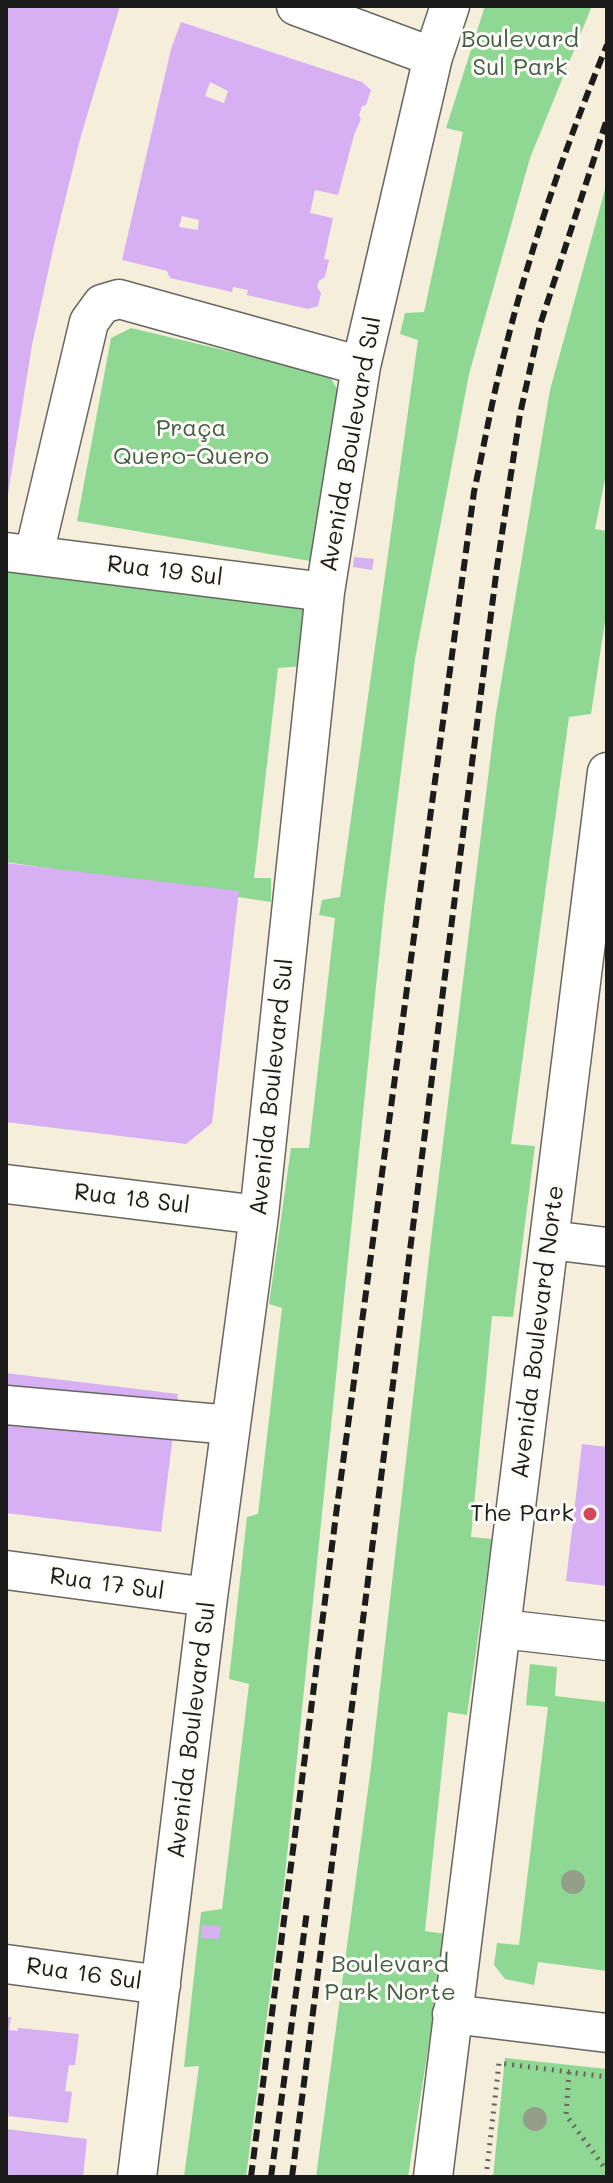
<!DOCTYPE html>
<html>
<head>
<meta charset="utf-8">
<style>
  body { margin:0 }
  #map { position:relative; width:613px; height:2183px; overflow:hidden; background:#f5eedb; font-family:Mali,sans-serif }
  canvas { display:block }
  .frame { position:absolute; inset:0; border:8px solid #1c1c1c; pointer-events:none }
</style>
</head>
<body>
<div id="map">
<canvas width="613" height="2183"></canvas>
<div class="frame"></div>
</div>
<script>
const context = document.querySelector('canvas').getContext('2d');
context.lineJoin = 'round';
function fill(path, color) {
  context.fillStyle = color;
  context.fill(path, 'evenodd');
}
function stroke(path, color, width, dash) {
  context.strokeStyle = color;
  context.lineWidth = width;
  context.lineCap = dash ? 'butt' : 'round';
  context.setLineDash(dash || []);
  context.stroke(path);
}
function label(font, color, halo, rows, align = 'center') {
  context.font = font + ' Mali,sans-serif';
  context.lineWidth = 6;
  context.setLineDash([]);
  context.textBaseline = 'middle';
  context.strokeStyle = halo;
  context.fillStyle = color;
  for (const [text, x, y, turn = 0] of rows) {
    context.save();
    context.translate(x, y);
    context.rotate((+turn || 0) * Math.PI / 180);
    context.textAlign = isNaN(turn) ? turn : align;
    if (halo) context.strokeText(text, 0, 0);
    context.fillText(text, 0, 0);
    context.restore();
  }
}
fill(new Path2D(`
  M 485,6 L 592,6 L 530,158 L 469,374 L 415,659 L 384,908 L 284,1885 L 246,2177 L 184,2177 L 199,2066 L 184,2067 L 201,1912 L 222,1909 L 249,1684 L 229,1679 L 247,1517 L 258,1514 L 282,1308 L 269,1304 L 291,1148 L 309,1148 L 335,918 L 319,915 L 322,900 L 340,897 L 418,340 L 400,334 L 405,313 L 424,312 L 463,132 L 446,128 Z
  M 607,182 L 607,469 L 595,529 L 607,531 L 607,608 L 591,714 L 569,717 L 511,1144 L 535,1146 L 513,1317 L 492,1316 L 471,1537 L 492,1539 L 467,1715 L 448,1712 L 425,1931 L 446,1934 L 408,2177 L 316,2177 L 371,1767 L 432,1232 L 496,713 L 550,390 Z
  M 131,328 L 329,375 L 343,399 L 323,543 L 310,561 L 77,521 L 111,338 Z
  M 6,567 L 310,603 L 303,666 L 278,668 L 254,878 L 271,878 L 271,902 L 6,862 Z
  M 530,1664 L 557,1667 L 555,1696 L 607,1702 L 607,1971 L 538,1962 L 534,1985 L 505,1979 L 494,1965 L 497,1943 L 519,1945 L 548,1707 L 526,1705 Z
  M 505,2058 L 607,2069 L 607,2177 L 493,2177 Z`), '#8ed894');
fill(new Path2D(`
  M 6,6 L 120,6 L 80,139 L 54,245 L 32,345 L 8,494 Z
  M 181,22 L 362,82 L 371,90 L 366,105 L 362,106 L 359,116 L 361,119 L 354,135 L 338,195 L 315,190 L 310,213 L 333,218 L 324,259 L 329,260 L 325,277 L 319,281 L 317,287 L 321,293 L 318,306 L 308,309 L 247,295 L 248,290 L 233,287 L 232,292 L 170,278 L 167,271 L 122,260 L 171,49 ZM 210,82 L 228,91 L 224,103 L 205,96 ZM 182,216 L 199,220 L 198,230 L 179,227 Z
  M 354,557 L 374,559 L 372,570 L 353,567 Z
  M 6,863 L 239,891 L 212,1123 L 186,1144 L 6,1122 Z
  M 6,1373 L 178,1394 L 161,1532 L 6,1513 Z
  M 582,1444 L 607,1447 L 607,1586 L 566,1581 Z
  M 202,1925 L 221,1926 L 219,1939 L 201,1938 Z
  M 6,2017 L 11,2017 L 9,2030 L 18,2031 L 18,2028 L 79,2034 L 75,2065 L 69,2065 L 65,2091 L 72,2092 L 68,2123 L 8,2116 L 9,2113 L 6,2112 Z
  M 6,2129 L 87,2139 L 83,2177 L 6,2177 Z`), '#d6b0f2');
const minor = new Path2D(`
  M 296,6 L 433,57
  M 6,552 L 325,592
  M 34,554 L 89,322 L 102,304 L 119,299 L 361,366
  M 6,1184 L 259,1215
  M 550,1240 L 607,1247
  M 6,1405 L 231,1425
  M 6,1570 L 208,1597
  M 502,1629 L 607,1641
  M 6,1964 L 161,1985
  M 452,2014 L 607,2033
  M 137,2177 L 208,1597 L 259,1215 L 325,592 L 361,366 L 433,57 L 450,6
  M 433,2177 L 607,772`);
stroke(minor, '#68665f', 41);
stroke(new Path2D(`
  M 569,2072 L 566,2115 L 607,2171
  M 486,2177 L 499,2063 L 607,2077`), '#68665f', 5, [2, 6]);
stroke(minor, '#fff', 38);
stroke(new Path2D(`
  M 251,2177 L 337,1507 L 474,492 C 484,446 492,399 504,354 C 530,248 566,145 607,45
  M 271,2177 L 307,1911
  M 292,2177 L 497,567 L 520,414 L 540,325 L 607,119`), '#1c1c1c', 6, [12, 6]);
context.fillStyle = '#949f89';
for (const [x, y] of [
  [573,1882],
  [535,2119]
]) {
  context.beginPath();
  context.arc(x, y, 12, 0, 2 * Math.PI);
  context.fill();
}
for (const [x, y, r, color] of [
  [590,1514,8,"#d1495b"]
]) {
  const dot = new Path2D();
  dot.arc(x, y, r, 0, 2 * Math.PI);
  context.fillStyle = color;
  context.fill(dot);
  stroke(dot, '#fdfcf7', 3);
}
label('24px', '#445e46', '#fdfcf7', [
  ["Boulevard",520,40],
  ["Sul Park",520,68],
  ["Praça",191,429],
  ["Quero-Quero",191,457],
  ["Boulevard",390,1965],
  ["Park Norte",390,1993]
]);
label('24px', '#1c1c1c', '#fdfcf7', [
  ["Avenida Boulevard Sul",351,444,-80],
  ["Rua 19 Sul",165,571,7],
  ["Avenida Boulevard Sul",272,1087,-84],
  ["Rua 18 Sul",132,1199,7],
  ["Avenida Boulevard Norte",538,1332,-83],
  ["Rua 17 Sul",107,1584,8],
  ["Avenida Boulevard Sul",192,1730,-83],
  ["Rua 16 Sul",84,1974,8]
]);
label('24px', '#1c1c1c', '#fdfcf7', [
  ["The Park",574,1514]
], 'right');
</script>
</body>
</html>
